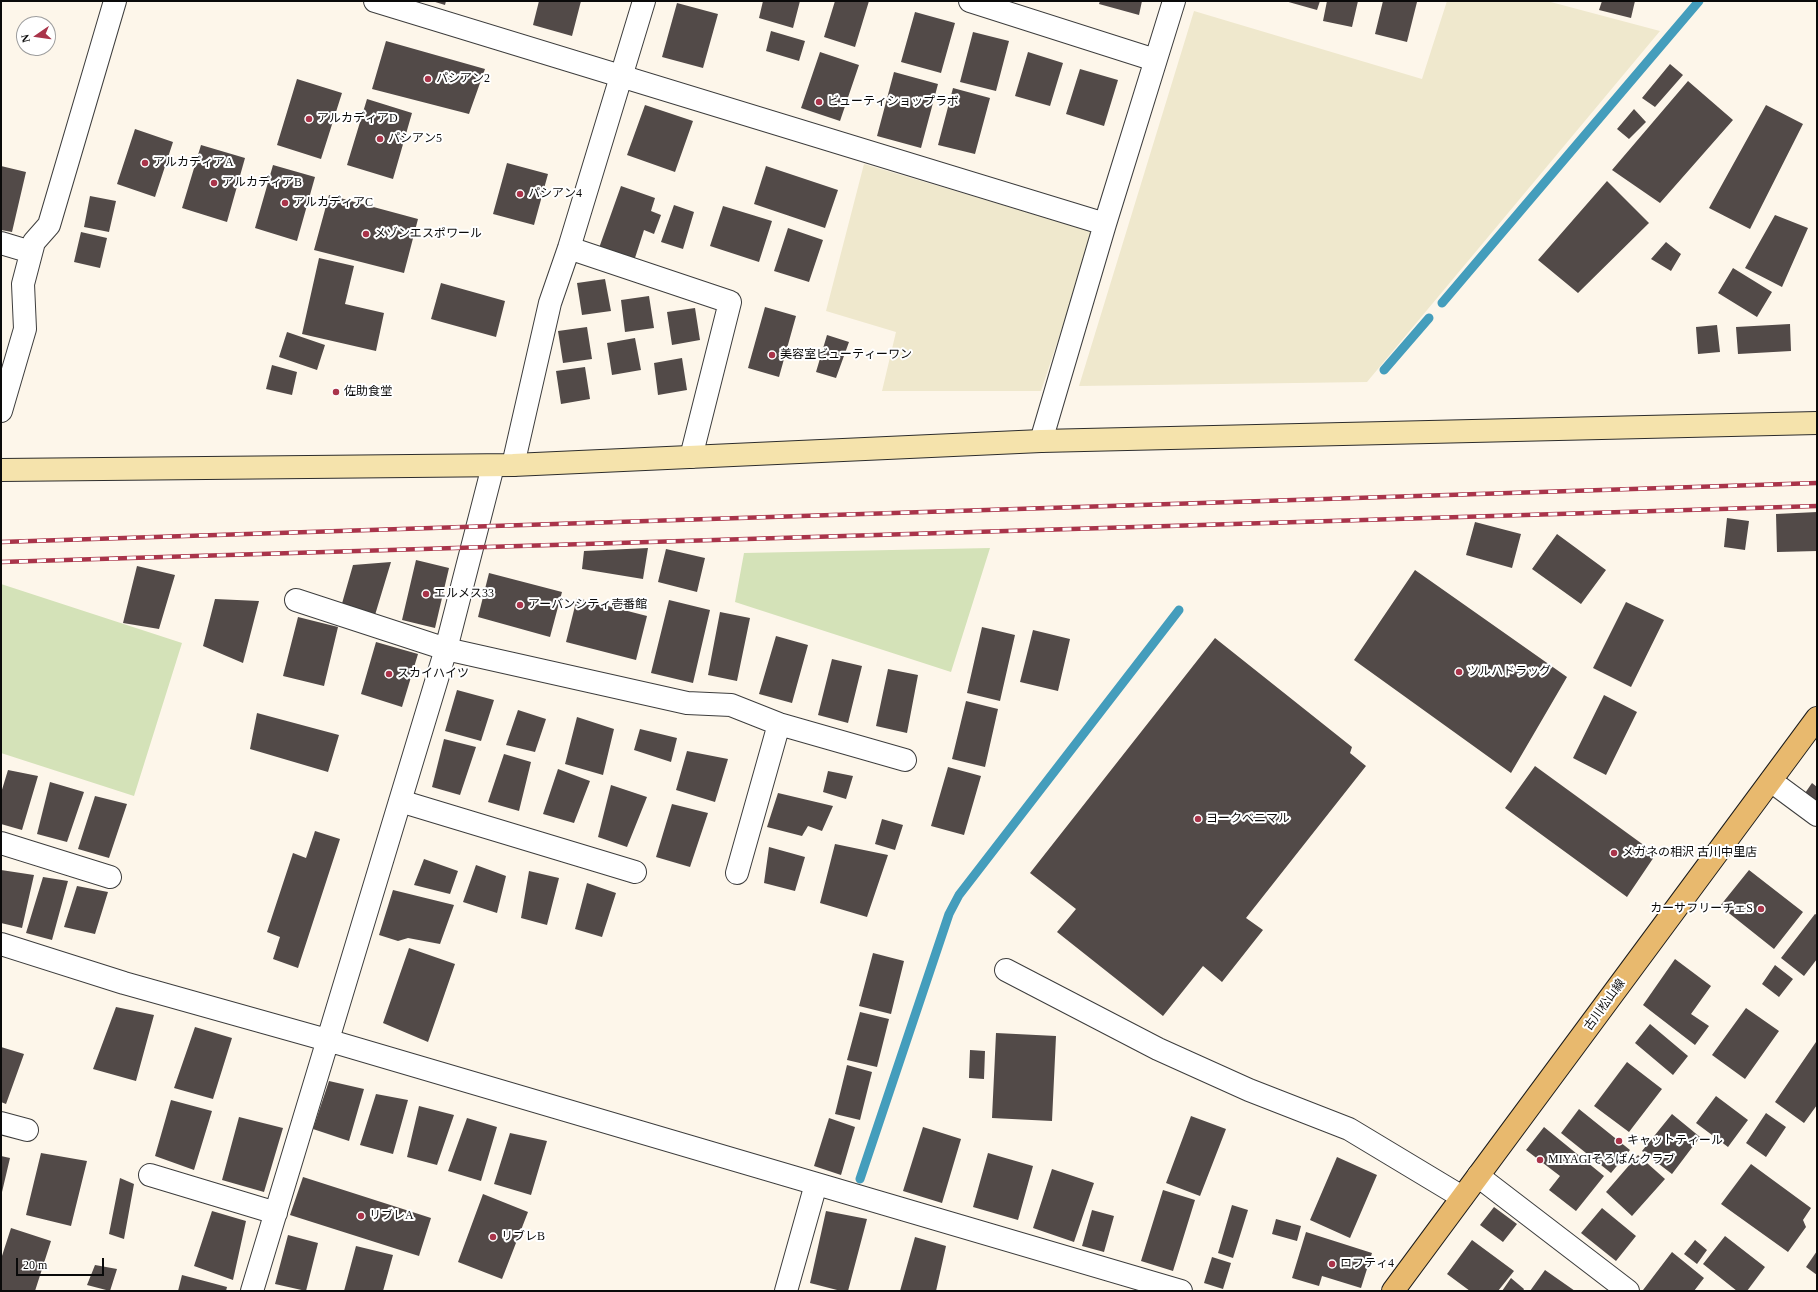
<!DOCTYPE html>
<html>
<head>
<meta charset="utf-8">
<style>
  body { margin:0 }
  #map { position:relative; width:1818px; height:1292px; overflow:hidden; background:#fdf6ea; font-family:"Times New Roman",serif }
  canvas { display:block }
  .frame { position:absolute; inset:0; border:2px solid #0a0a0a; pointer-events:none }
  .north { position:absolute; left:16px; top:16px; width:40px; height:40px; box-sizing:border-box; background:#fff; border:1px solid #9d9d9d; border-radius:50%; rotate:257deg; font-size:11px; font-weight:700; line-height:16px; text-align:center; color:#0a0a0a }
  .north::after { content:''; display:block; margin:auto; width:14px; height:18px; background:#a9344a; clip-path:polygon(50% 0,100% 100%,50% 72%,0 100%) }
  .scale { position:absolute; left:16px; top:1258px; width:88px; height:18px; box-sizing:border-box; border:2px solid #0a0a0a; border-top:0; padding-left:5px; font-size:12px; line-height:14px; white-space:nowrap; color:#0a0a0a; -webkit-text-stroke:3px #fff; paint-order:stroke }
</style>
</head>
<body>
<div id="map">
<canvas width="1818" height="1292"></canvas>
<div class="frame"></div>
<div class="north">N</div>
<div class="scale">20 m</div>
</div>
<script>
const context = document.querySelector('canvas').getContext('2d');
context.lineJoin = 'round';
function fill(path, color) {
  context.fillStyle = color;
  context.fill(path, 'evenodd');
}
function stroke(path, color, width, dash) {
  context.strokeStyle = color;
  context.lineWidth = width;
  context.lineCap = dash ? 'butt' : 'round';
  context.setLineDash(dash || []);
  context.stroke(path);
}
function label(font, color, halo, rows, align = 'center') {
  context.font = font + ' "Times New Roman","Noto Sans JP",serif';
  context.lineWidth = 4;
  context.setLineDash([]);
  context.textBaseline = 'middle';
  context.strokeStyle = halo;
  context.fillStyle = color;
  for (const [text, x, y, turn = 0] of rows) {
    context.save();
    context.translate(x, y);
    context.rotate((+turn || 0) * Math.PI / 180);
    context.textAlign = isNaN(turn) ? turn : align;
    if (halo) context.strokeText(text, 0, 0);
    context.fillText(text, 0, 0);
    context.restore();
  }
}
fill(new Path2D(`
  M 1447,1 L 1547,1 L 1660,31 L 1367,382 L 1079,386 L 1194,11 L 1422,79 Z
  M 864,164 L 1094,232 L 1041,391 L 882,391 L 896,332 L 826,311 Z`), '#efe8cd');
fill(new Path2D(`
  M 990,548 L 951,672 L 735,602 L 744,553 Z
  M 1,584 L 182,643 L 134,796 L 1,753 Z`), '#d4e2b8');
stroke(new Path2D(`
  M 1442,303 L 1699,1
  M 1384,370 L 1429,318
  M 860,1179 L 949,914 L 959,895 L 1179,610`), '#449dbc', 9);
fill(new Path2D(`
  M 432,1 L 446,1 L 445,5 Z
  M 539,1 L 581,1 L 572,36 L 533,25 Z
  M 763,1 L 800,1 L 793,28 L 759,18 Z
  M 835,1 L 869,1 L 855,47 L 824,37 Z
  M 1100,1 L 1142,1 L 1139,15 L 1099,4 Z
  M 1285,1 L 1320,1 L 1317,10 Z
  M 1327,1 L 1358,1 L 1352,27 L 1323,21 Z
  M 1383,1 L 1417,2 L 1407,42 L 1375,34 Z
  M 1602,1 L 1635,1 L 1631,18 L 1599,10 Z
  M 677,3 L 718,14 L 703,68 L 662,57 Z
  M 915,12 L 955,23 L 941,73 L 901,62 Z
  M 771,31 L 805,41 L 799,61 L 766,51 Z
  M 973,32 L 1009,41 L 996,91 L 960,82 Z
  M 386,41 L 485,69 L 469,114 L 372,89 Z
  M 820,52 L 859,65 L 840,121 L 801,108 Z
  M 1028,52 L 1063,63 L 1050,106 L 1015,96 Z
  M 1670,64 L 1683,75 L 1655,107 L 1642,98 Z
  M 1080,69 L 1118,80 L 1104,126 L 1066,114 Z
  M 894,72 L 938,84 L 921,148 L 877,136 Z
  M 297,79 L 342,93 L 321,159 L 277,145 Z
  M 1688,81 L 1733,120 L 1660,203 L 1612,170 Z
  M 953,88 L 990,98 L 975,154 L 938,145 Z
  M 367,99 L 412,113 L 393,179 L 347,165 Z
  M 645,105 L 693,121 L 675,172 L 627,155 Z
  M 1766,105 L 1803,124 L 1750,229 L 1709,208 Z
  M 1634,109 L 1646,122 L 1629,139 L 1617,129 Z
  M 135,129 L 173,142 L 155,197 L 117,184 Z
  M 201,145 L 245,158 L 227,222 L 182,208 Z
  M 507,163 L 548,174 L 534,225 L 493,214 Z
  M 273,165 L 315,177 L 297,241 L 255,228 Z
  M 1,166 L 26,172 L 12,232 L 1,230 Z
  M 766,166 L 838,190 L 825,228 L 754,204 Z
  M 1607,181 L 1649,223 L 1578,293 L 1538,260 Z
  M 621,186 L 655,198 L 651,211 L 661,215 L 654,234 L 644,230 L 634,261 L 599,248 Z
  M 329,195 L 418,219 L 404,273 L 314,250 Z
  M 90,196 L 116,201 L 109,232 L 84,227 Z
  M 674,205 L 694,212 L 683,249 L 661,242 Z
  M 723,206 L 772,221 L 759,262 L 710,246 Z
  M 1775,215 L 1808,228 L 1782,287 L 1745,268 Z
  M 788,228 L 823,240 L 809,282 L 774,271 Z
  M 81,232 L 107,238 L 100,268 L 74,262 Z
  M 1666,242 L 1681,254 L 1671,271 L 1651,259 Z
  M 319,258 L 354,266 L 345,304 L 384,313 L 376,351 L 302,334 Z
  M 1733,268 L 1772,292 L 1757,317 L 1718,293 Z
  M 605,279 L 611,311 L 582,315 L 577,283 Z
  M 441,283 L 505,301 L 496,337 L 431,319 Z
  M 649,296 L 654,328 L 625,332 L 621,300 Z
  M 765,307 L 796,316 L 779,377 L 748,368 Z
  M 695,308 L 700,340 L 672,345 L 667,312 Z
  M 1790,324 L 1791,351 L 1738,354 L 1736,327 Z
  M 1717,325 L 1720,352 L 1698,354 L 1696,327 Z
  M 587,327 L 592,359 L 563,363 L 558,331 Z
  M 287,332 L 325,345 L 317,370 L 279,357 Z
  M 827,335 L 849,342 L 836,378 L 816,372 Z
  M 635,338 L 641,370 L 612,375 L 607,343 Z
  M 682,358 L 687,390 L 658,395 L 654,363 Z
  M 272,365 L 297,372 L 292,395 L 266,389 Z
  M 585,367 L 590,399 L 561,404 L 556,371 Z
  M 1817,512 L 1817,551 L 1777,552 L 1776,514 Z
  M 1727,518 L 1749,521 L 1745,550 L 1724,547 Z
  M 1475,522 L 1521,534 L 1512,568 L 1466,555 Z
  M 1557,534 L 1606,570 L 1581,604 L 1532,569 Z
  M 648,548 L 643,579 L 582,569 L 584,551 Z
  M 666,549 L 705,558 L 697,592 L 658,582 Z
  M 416,560 L 449,568 L 435,628 L 402,620 Z
  M 391,562 L 375,615 L 341,607 L 353,565 Z
  M 137,566 L 175,575 L 159,629 L 123,623 Z
  M 1415,570 L 1567,677 L 1511,773 L 1354,660 Z
  M 489,573 L 562,592 L 550,637 L 478,617 Z
  M 577,598 L 647,616 L 636,660 L 566,642 Z
  M 215,599 L 259,601 L 243,663 L 203,646 Z
  M 669,600 L 710,610 L 693,683 L 651,673 Z
  M 1626,602 L 1664,620 L 1631,687 L 1593,668 Z
  M 720,612 L 750,618 L 737,681 L 708,675 Z
  M 298,617 L 338,627 L 324,686 L 283,676 Z
  M 982,627 L 1015,635 L 1000,701 L 967,693 Z
  M 1033,630 L 1070,639 L 1058,691 L 1020,682 Z
  M 776,636 L 808,645 L 792,703 L 759,694 Z
  M 1215,638 L 1352,747 L 1350,753 L 1366,766 L 1246,918 L 1263,930 L 1222,982 L 1203,966 L 1163,1016 L 1057,932 L 1076,909 L 1030,873 Z
  M 376,642 L 418,654 L 402,707 L 361,694 Z
  M 832,659 L 862,666 L 848,723 L 818,715 Z
  M 888,669 L 918,675 L 907,733 L 876,726 Z
  M 457,690 L 494,700 L 481,741 L 445,731 Z
  M 1604,695 L 1637,712 L 1606,775 L 1573,758 Z
  M 966,701 L 998,709 L 985,767 L 952,759 Z
  M 518,710 L 546,719 L 535,752 L 506,745 Z
  M 257,713 L 339,735 L 328,772 L 250,749 Z
  M 577,717 L 614,729 L 603,775 L 565,764 Z
  M 640,729 L 677,738 L 671,762 L 634,750 Z
  M 444,739 L 476,747 L 460,795 L 432,787 Z
  M 687,751 L 728,759 L 715,802 L 676,790 Z
  M 504,754 L 531,762 L 519,811 L 488,802 Z
  M 1535,766 L 1656,854 L 1627,897 L 1505,808 Z
  M 948,767 L 981,776 L 964,835 L 931,826 Z
  M 558,769 L 590,781 L 574,823 L 543,814 Z
  M 8,770 L 38,776 L 22,830 L 1,824 L 1,793 Z
  M 828,771 L 853,776 L 846,799 L 823,792 Z
  M 50,782 L 84,792 L 67,842 L 37,834 Z
  M 1812,783 L 1817,787 L 1817,808 L 1803,796 Z
  M 611,785 L 647,797 L 627,847 L 598,837 Z
  M 778,793 L 833,806 L 822,831 L 808,826 L 802,836 L 767,827 Z
  M 95,796 L 127,804 L 109,858 L 78,849 Z
  M 672,804 L 708,813 L 690,867 L 656,857 Z
  M 882,819 L 903,825 L 895,850 L 875,844 Z
  M 315,831 L 340,839 L 298,968 L 273,959 L 280,937 L 267,932 L 293,853 L 306,858 Z
  M 835,844 L 888,855 L 867,917 L 820,903 Z
  M 769,847 L 805,857 L 795,891 L 764,883 Z
  M 424,859 L 458,871 L 450,894 L 414,885 Z
  M 476,865 L 506,876 L 497,913 L 463,902 Z
  M 1,870 L 34,875 L 22,928 L 1,923 Z
  M 1749,870 L 1803,912 L 1774,949 L 1720,906 Z
  M 529,871 L 559,878 L 547,925 L 521,918 Z
  M 43,877 L 68,881 L 52,940 L 26,933 Z
  M 587,883 L 616,893 L 602,937 L 575,929 Z
  M 77,886 L 108,892 L 95,934 L 64,927 Z
  M 393,890 L 454,905 L 440,944 L 408,938 L 398,941 L 379,935 Z
  M 1815,914 L 1817,915 L 1817,959 L 1804,976 L 1781,958 Z
  M 409,948 L 455,964 L 428,1042 L 383,1023 Z
  M 873,953 L 904,961 L 891,1014 L 859,1006 Z
  M 1675,959 L 1711,986 L 1691,1014 L 1709,1026 L 1695,1045 L 1643,1005 Z
  M 1775,965 L 1793,979 L 1779,997 L 1762,984 Z
  M 116,1007 L 154,1015 L 136,1081 L 93,1069 Z
  M 1746,1008 L 1779,1031 L 1745,1079 L 1712,1055 Z
  M 860,1012 L 889,1019 L 877,1067 L 847,1060 Z
  M 1650,1024 L 1688,1056 L 1673,1075 L 1635,1043 Z
  M 195,1027 L 232,1038 L 213,1099 L 174,1088 Z
  M 996,1033 L 1056,1036 L 1052,1121 L 992,1118 Z
  M 1816,1042 L 1817,1105 L 1804,1123 L 1775,1102 Z
  M 1,1047 L 24,1054 L 6,1104 L 1,1102 Z
  M 970,1050 L 985,1051 L 984,1079 L 969,1078 Z
  M 1627,1062 L 1662,1089 L 1629,1132 L 1594,1106 Z
  M 847,1065 L 872,1072 L 860,1120 L 835,1114 Z
  M 329,1081 L 364,1089 L 349,1141 L 313,1129 Z
  M 376,1094 L 408,1100 L 393,1154 L 360,1145 Z
  M 1716,1096 L 1748,1120 L 1728,1147 L 1696,1123 Z
  M 171,1100 L 212,1111 L 194,1170 L 155,1156 Z
  M 419,1106 L 454,1115 L 437,1165 L 407,1157 Z
  M 1579,1109 L 1630,1150 L 1611,1173 L 1561,1133 Z
  M 1766,1113 L 1786,1127 L 1766,1157 L 1746,1143 Z
  M 1672,1114 L 1700,1137 L 1672,1174 L 1642,1151 Z
  M 1191,1116 L 1226,1129 L 1200,1196 L 1166,1183 Z
  M 239,1117 L 283,1128 L 264,1192 L 222,1180 Z
  M 467,1118 L 497,1127 L 481,1181 L 448,1171 Z
  M 829,1118 L 855,1127 L 841,1175 L 814,1166 Z
  M 923,1127 L 961,1139 L 942,1203 L 903,1191 Z
  M 1544,1127 L 1604,1176 L 1576,1211 L 1549,1190 L 1560,1176 L 1526,1150 Z
  M 510,1133 L 547,1141 L 531,1195 L 494,1184 Z
  M 41,1153 L 87,1161 L 71,1226 L 26,1215 Z
  M 988,1153 L 1033,1166 L 1018,1220 L 973,1207 Z
  M 1638,1155 L 1665,1179 L 1632,1216 L 1606,1192 Z
  M 1,1156 L 10,1158 L 2,1192 L 1,1192 Z
  M 1337,1157 L 1377,1175 L 1350,1238 L 1310,1220 Z
  M 1751,1164 L 1811,1208 L 1803,1220 L 1806,1227 L 1788,1252 L 1721,1204 Z
  M 1052,1169 L 1094,1183 L 1074,1242 L 1033,1228 Z
  M 303,1177 L 431,1218 L 419,1256 L 290,1215 Z
  M 120,1178 L 134,1184 L 124,1239 L 109,1234 Z
  M 1163,1190 L 1195,1200 L 1173,1271 L 1141,1261 Z
  M 483,1194 L 528,1212 L 502,1279 L 458,1262 Z
  M 1232,1205 L 1248,1210 L 1233,1258 L 1218,1253 Z
  M 1494,1207 L 1517,1224 L 1503,1242 L 1480,1225 Z
  M 1602,1208 L 1636,1236 L 1616,1261 L 1581,1233 Z
  M 1092,1210 L 1114,1216 L 1104,1252 L 1082,1246 Z
  M 212,1211 L 246,1221 L 233,1280 L 194,1266 Z
  M 826,1211 L 867,1219 L 848,1291 L 841,1291 L 810,1283 Z
  M 1276,1219 L 1301,1226 L 1297,1241 L 1272,1234 Z
  M 11,1228 L 51,1241 L 35,1291 L 1,1291 L 1,1259 Z
  M 1306,1232 L 1372,1253 L 1361,1288 L 1322,1276 L 1319,1286 L 1292,1278 Z
  M 288,1235 L 318,1243 L 306,1291 L 275,1284 Z
  M 1725,1236 L 1765,1267 L 1747,1291 L 1737,1291 L 1703,1264 Z
  M 915,1237 L 946,1246 L 936,1291 L 900,1291 Z
  M 1472,1240 L 1514,1271 L 1498,1291 L 1470,1291 L 1447,1274 Z
  M 1695,1240 L 1707,1250 L 1697,1264 L 1684,1254 Z
  M 356,1246 L 393,1255 L 383,1291 L 344,1291 Z
  M 1817,1251 L 1817,1275 L 1806,1267 Z
  M 1672,1252 L 1704,1278 L 1694,1291 L 1644,1291 L 1643,1290 Z
  M 1212,1257 L 1231,1263 L 1223,1289 L 1204,1283 Z
  M 95,1265 L 117,1269 L 110,1291 L 87,1285 Z
  M 1545,1270 L 1575,1291 L 1530,1291 Z
  M 182,1275 L 227,1287 L 226,1291 L 178,1291 Z
  M 1511,1278 L 1524,1289 L 1523,1291 L 1502,1291 Z`), '#524a48');
const street = new Path2D(`
  M 375,1 L 1105,224
  M 970,1 L 1155,60
  M 1,243 L 31,252
  M 569,248 L 730,302 L 691,457
  M 1,411 L 25,329 L 23,284 L 34,242 L 49,225 L 115,1
  M 1041,441 L 1105,224 L 1174,1
  M 513,465 L 550,303 L 569,248 L 644,1
  M 296,600 L 446,649 L 687,703 L 731,705 L 779,724 L 905,760
  M 1771,781 L 1817,815
  M 400,801 L 635,872
  M 1,843 L 110,877
  M 737,873 L 779,724
  M 1,944 L 124,983 L 327,1040 L 1181,1291
  M 1006,970 L 1158,1049 L 1249,1090 L 1349,1129 L 1462,1197
  M 1,1123 L 27,1130
  M 150,1175 L 276,1213
  M 1478,1176 L 1628,1291
  M 252,1291 L 446,649 L 493,466
  M 786,1291 L 816,1184`);
const secondary = new Path2D(`
  M 1,470 L 513,465 L 1041,441 L 1817,423`);
const primary = new Path2D(`
  M 1393,1291 L 1817,718`);
stroke(street, '#3d3d3d', 24);
stroke(secondary, '#2c2c2c', 24);
stroke(primary, '#1b1b1b', 24);
stroke(street, '#fff', 22);
stroke(secondary, '#f5e3ac', 22);
stroke(primary, '#e8b96e', 22);
const rail = new Path2D(`
  M 1,542 L 1817,483
  M 1,562 L 1817,506`);
stroke(rail, '#a9344a', 4.5);
stroke(rail, '#fff', 3, [9]);
for (const [x, y, r, color] of [
  [428,79,4,"#a9344a"],
  [819,102,4,"#a9344a"],
  [309,119,4,"#a9344a"],
  [380,139,4,"#a9344a"],
  [145,163,4,"#a9344a"],
  [214,183,4,"#a9344a"],
  [520,194,4,"#a9344a"],
  [285,203,4,"#a9344a"],
  [366,234,4,"#a9344a"],
  [772,355,4,"#a9344a"],
  [336,392,4,"#a9344a"],
  [426,594,4,"#a9344a"],
  [520,605,4,"#a9344a"],
  [1459,672,4,"#a9344a"],
  [389,674,4,"#a9344a"],
  [1198,819,4,"#a9344a"],
  [1614,853,4,"#a9344a"],
  [1761,909,4,"#a9344a"],
  [1619,1141,4,"#a9344a"],
  [1540,1160,4,"#a9344a"],
  [361,1216,4,"#a9344a"],
  [493,1237,4,"#a9344a"],
  [1332,1264,4,"#a9344a"]
]) {
  const dot = new Path2D();
  dot.arc(x, y, r, 0, 2 * Math.PI);
  context.fillStyle = color;
  context.fill(dot);
  stroke(dot, '#fff', 1.5);
}
label('12px', '#0a0a0a', '#fff', [
  ["パシアン2",436,79],
  ["ビューティショップラボ",827,102],
  ["アルカディアD",317,119],
  ["パシアン5",388,139],
  ["アルカディアA",153,163],
  ["アルカディアB",222,183],
  ["パシアン4",528,194],
  ["アルカディアC",293,203],
  ["メゾンエスポワール",374,234],
  ["美容室ビューティーワン",780,355],
  ["佐助食堂",344,392],
  ["エルメス33",434,594],
  ["アーバンシティ壱番館",528,605],
  ["ツルハドラッグ",1467,672],
  ["スカイハイツ",397,674],
  ["ヨークベニマル",1206,819],
  ["メガネの相沢 古川中里店",1622,853],
  ["カーサフリーチェS",1753,909,"right"],
  ["キャットティール",1627,1141],
  ["MIYAGIそろばんクラブ",1548,1160],
  ["リブレA",369,1216],
  ["リブレB",501,1237],
  ["ロフティ4",1340,1264]
], 'left');
label('12px', '#0a0a0a', '#fff', [
  ["古川松山線",1605,1005,-54]
]);
</script>
</body>
</html>
